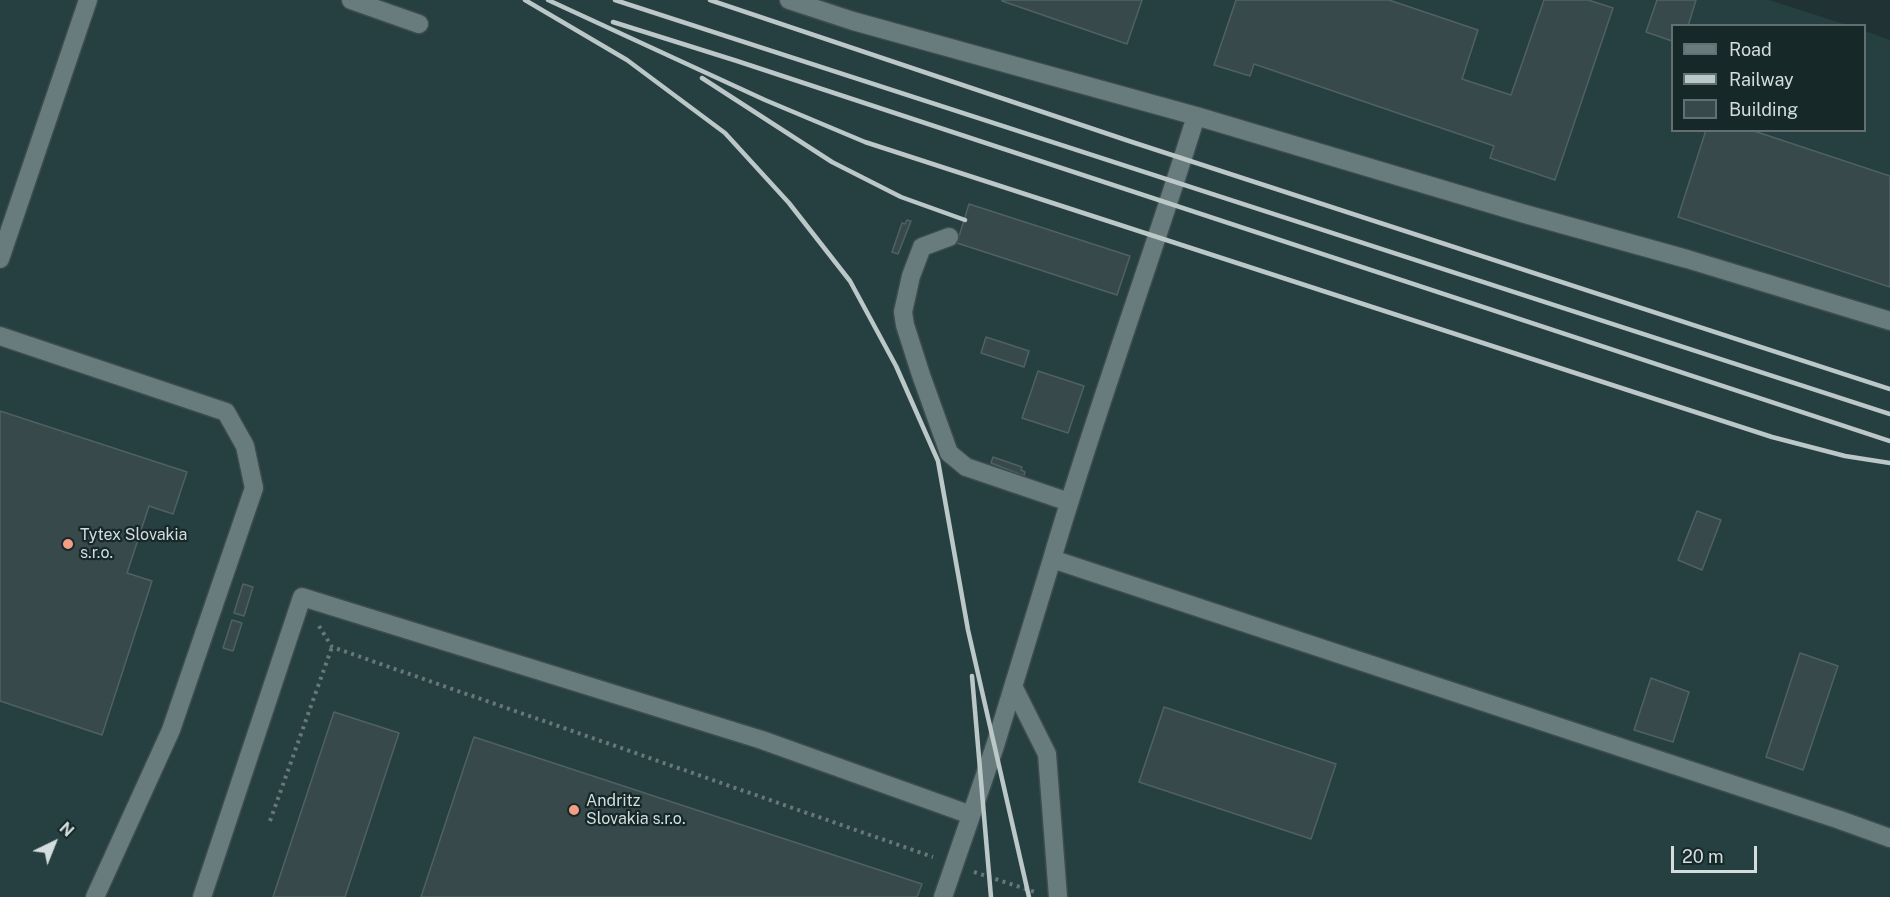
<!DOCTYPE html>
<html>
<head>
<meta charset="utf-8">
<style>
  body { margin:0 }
  #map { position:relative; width:1890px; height:897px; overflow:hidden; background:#203233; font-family:"Public Sans",sans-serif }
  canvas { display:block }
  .legend { position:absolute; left:1671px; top:24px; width:195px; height:108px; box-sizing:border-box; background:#172829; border:2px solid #627071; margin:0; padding:8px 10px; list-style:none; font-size:18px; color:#d3ddde }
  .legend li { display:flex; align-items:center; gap:12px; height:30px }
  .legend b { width:30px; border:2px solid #627071 }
  .north { position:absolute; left:24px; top:813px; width:60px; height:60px; -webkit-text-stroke:4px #172829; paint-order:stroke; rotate:43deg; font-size:16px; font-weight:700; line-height:24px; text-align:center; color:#d3ddde }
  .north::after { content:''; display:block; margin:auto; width:21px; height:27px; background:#d3ddde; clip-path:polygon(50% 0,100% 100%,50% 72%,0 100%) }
  .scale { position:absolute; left:1671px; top:846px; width:86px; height:27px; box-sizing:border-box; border:3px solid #d3ddde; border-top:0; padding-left:8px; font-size:18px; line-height:21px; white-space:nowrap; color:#d3ddde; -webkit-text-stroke:4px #172829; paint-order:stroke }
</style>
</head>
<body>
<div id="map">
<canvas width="1890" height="897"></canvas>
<ul class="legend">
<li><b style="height:8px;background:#697c7d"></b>Road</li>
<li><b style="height:8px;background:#bcc7c8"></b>Railway</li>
<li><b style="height:16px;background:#38494b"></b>Building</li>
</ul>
<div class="north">N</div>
<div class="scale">20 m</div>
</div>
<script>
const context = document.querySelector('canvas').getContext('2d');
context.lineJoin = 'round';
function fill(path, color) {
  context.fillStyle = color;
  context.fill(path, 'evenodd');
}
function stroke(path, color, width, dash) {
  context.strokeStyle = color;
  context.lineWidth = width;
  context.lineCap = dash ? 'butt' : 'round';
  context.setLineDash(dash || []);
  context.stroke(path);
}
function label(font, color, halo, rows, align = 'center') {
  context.font = font + ' "Public Sans",sans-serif';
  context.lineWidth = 4.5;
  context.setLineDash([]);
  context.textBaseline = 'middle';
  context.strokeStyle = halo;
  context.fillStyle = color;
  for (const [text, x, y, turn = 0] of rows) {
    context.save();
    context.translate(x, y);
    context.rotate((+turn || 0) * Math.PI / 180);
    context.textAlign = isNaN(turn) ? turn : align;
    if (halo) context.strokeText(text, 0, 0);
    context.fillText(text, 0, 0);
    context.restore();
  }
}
fill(new Path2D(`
  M 0,0 L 1769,0 L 1847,25 L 1672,26 L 1672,130 L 1864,130 L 1865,31 L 1890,40 L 1890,897 L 0,897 Z`), '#264042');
const building = new Path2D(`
  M 1002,0 L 1142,0 L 1127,44 L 1002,1 Z
  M 1236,0 L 1389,0 L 1478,30 L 1462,79 L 1511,95 L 1544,0 L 1588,0 L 1613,8 L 1555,180 L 1490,158 L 1494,146 L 1254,64 L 1250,76 L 1214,65 Z
  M 1657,0 L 1696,0 L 1688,26 L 1672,26 L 1672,41 L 1646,32 Z
  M 1706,130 L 1751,130 L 1890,176 L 1890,287 L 1678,217 Z
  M 969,204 L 1130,256 L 1117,295 L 957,243 Z
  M 907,220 L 911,221 L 898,254 L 892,252 L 902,223 L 905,224 Z
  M 986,337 L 1029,351 L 1024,367 L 981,353 Z
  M 1038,371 L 1084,386 L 1068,433 L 1022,418 Z
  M 0,411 L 187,472 L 173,514 L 149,506 L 127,573 L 152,581 L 102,735 L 0,701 Z
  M 993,457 L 1022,467 L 1021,470 L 1025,472 L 1024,476 L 991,463 Z
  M 1697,511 L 1721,520 L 1702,570 L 1678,560 Z
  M 243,584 L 253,587 L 244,616 L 234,613 Z
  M 232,620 L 242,623 L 233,651 L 223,648 Z
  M 1800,653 L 1838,666 L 1803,770 L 1766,757 Z
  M 1651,678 L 1689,692 L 1673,742 L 1634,730 Z
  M 1164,707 L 1336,764 L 1311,839 L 1139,782 Z
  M 334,712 L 399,733 L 345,897 L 273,897 Z
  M 474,737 L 922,884 L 917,897 L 421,897 Z`);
fill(building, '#38494b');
stroke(building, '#4f6163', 1.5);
const minor = new Path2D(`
  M 351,0 L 419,24
  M 789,0 L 853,21 L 1196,116 C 1150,264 1096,410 1052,559 L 1840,820 L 1890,838
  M 1196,116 L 1525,214 L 1687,259 L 1890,321
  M 949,237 L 922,247 L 911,276 L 903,312 L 905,325 L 921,375 L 949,453 L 966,467 L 1069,502
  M 0,259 L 88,0
  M 0,336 L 226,412 L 245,446 L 254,488 L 171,730 L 95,897
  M 1014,688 L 1047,754 L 1058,897
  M 202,897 L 302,597 L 762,740 L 971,815
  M 943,897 L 995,746 L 1052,559`);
stroke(minor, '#3e4c4e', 21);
stroke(new Path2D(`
  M 319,626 L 332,647 L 933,857
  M 270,821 L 332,647
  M 974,872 L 1035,892`), '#687778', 4, [3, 4.5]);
stroke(minor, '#697c7d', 18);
stroke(new Path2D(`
  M 525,0 L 627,60 L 725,133 L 789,203 L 850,281 L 896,366 L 938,461 L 968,630 L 1029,897
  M 548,0 L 765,100 L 865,142 L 1772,437 L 1845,456 L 1890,463
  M 615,0 L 1890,414
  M 710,0 L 1132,142 L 1890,389
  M 613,22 L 737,61 L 1890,441
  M 702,78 L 832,162 L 901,197 L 965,220
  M 972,676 L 991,897`), '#bcc7c8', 4.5);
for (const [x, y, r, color] of [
  [68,544,6,"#f49e86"],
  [574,810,6,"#f49e86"]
]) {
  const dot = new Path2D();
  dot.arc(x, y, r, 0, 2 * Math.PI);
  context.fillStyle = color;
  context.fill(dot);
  stroke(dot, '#172829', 2);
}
label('16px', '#d3ddde', '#172829', [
  ["Tytex Slovakia",80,535],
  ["s.r.o.",80,553],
  ["Andritz",586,801],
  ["Slovakia s.r.o.",586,819]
], 'left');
</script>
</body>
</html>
